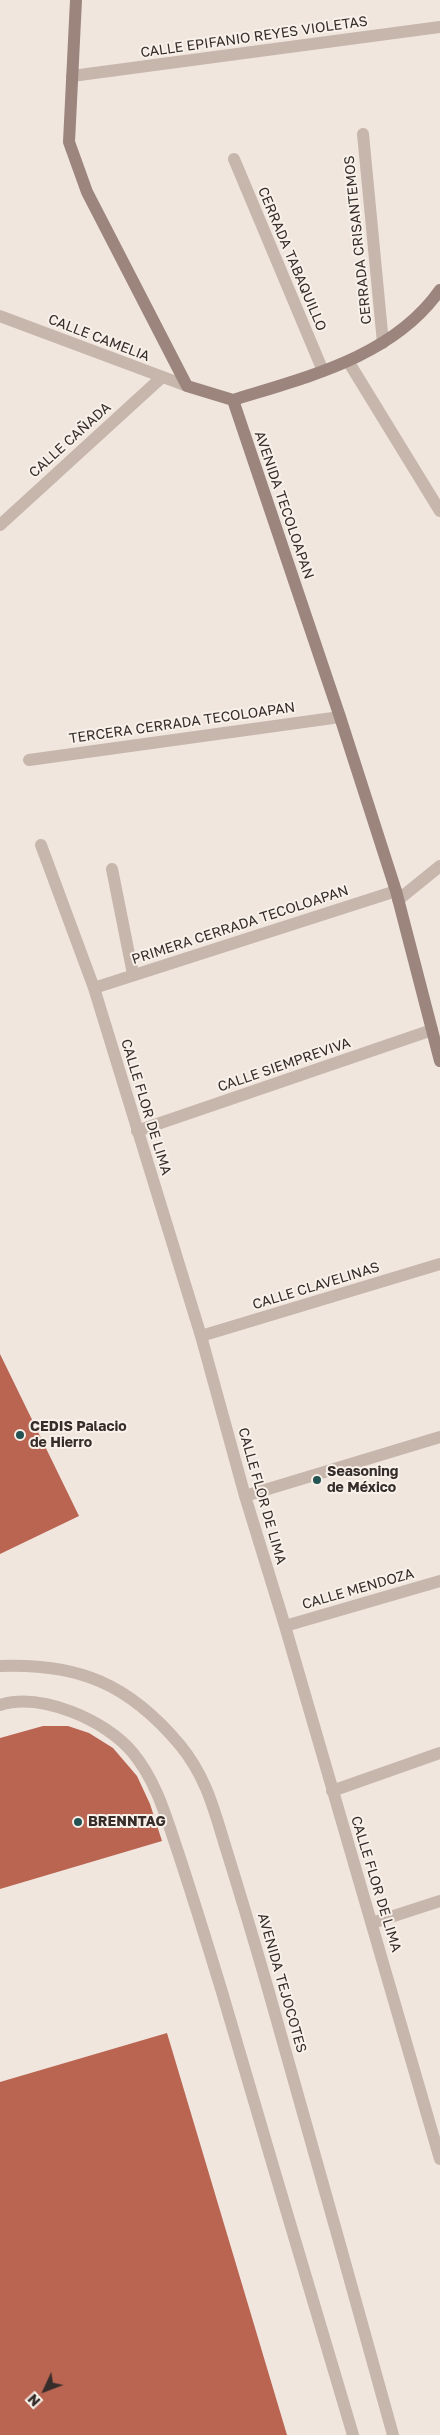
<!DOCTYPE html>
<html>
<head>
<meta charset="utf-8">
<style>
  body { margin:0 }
  #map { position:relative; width:440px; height:2435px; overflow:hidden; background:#f0e6de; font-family:"Golos Text",sans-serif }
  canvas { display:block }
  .north { position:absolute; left:20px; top:2365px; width:50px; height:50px; -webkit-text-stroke:4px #f8f1ea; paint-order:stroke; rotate:227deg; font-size:14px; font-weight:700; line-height:20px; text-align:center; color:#362d2a }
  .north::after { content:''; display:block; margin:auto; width:18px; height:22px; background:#362d2a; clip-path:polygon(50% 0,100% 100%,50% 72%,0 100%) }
</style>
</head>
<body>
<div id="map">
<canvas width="440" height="2435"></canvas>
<div class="north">N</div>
</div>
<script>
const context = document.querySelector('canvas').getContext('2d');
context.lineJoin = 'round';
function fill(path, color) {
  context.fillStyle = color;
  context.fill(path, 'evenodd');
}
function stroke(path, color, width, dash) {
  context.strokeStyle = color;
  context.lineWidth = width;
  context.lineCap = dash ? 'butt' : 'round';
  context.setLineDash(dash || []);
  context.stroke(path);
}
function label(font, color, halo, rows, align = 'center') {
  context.font = font + ' "Golos Text",sans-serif';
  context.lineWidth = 4;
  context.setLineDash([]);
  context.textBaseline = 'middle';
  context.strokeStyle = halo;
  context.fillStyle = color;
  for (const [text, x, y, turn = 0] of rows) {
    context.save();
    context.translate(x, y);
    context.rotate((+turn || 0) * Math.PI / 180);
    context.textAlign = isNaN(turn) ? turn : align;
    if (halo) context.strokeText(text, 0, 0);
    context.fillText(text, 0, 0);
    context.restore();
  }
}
fill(new Path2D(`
  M 0,1354 L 79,1516 L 0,1554 Z
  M 43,1726 L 68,1726 L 89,1733 L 113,1748 L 137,1776 L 150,1804 L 162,1841 L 0,1889 L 0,1738 Z
  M 167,2033 L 287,2435 L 0,2435 L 0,2082 Z`), '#ba6452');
stroke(new Path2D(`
  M 72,76 L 440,27
  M 363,134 L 383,343
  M 234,159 L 323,371
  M 0,316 L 187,386
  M 348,361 L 440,511
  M 0,525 L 161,378
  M 29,760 L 340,717
  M 41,845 L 94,988 L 201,1336 L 245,1496 L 285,1626 L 440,2159
  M 112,869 L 133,974
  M 398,900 L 440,866
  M 94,988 L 396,891
  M 137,1131 L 432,1030
  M 201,1336 L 440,1264
  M 245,1496 L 440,1437
  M 285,1626 L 440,1581
  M 0,1666 C 79,1663 129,1684 180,1745 C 208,1779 215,1814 228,1855 C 242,1900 255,1944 268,1989 C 310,2138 352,2286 393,2435
  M 0,1705 C 41,1692 106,1720 133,1753 C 157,1782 167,1820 179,1855 C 194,1901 208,1946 222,1992 C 265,2140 309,2287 353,2435
  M 332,1791 L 440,1753
  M 372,1923 L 440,1901`), '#c7b6ab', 12);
stroke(new Path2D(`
  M 76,0 L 69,142 L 87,192 L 187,386 L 233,400
  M 233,400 L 340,717 L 396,891 L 440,1061
  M 233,400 C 307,377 393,357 440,290`), '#9b857d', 12);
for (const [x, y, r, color] of [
  [20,1435,5,"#235353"],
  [317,1480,5,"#235353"],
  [78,1822,5,"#235353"]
]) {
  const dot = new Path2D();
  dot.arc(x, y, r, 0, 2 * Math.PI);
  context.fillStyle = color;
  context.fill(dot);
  stroke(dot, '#f8f1ea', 2);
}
label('14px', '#362d2a', '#f8f1ea', [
  ["CALLE EPIFANIO REYES VIOLETAS",254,37,-8],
  ["CERRADA CRISANTEMOS",358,240,-96],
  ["CERRADA TABAQUILLO",292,259,67],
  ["CALLE CAMELIA",99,338,21],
  ["CALLE CAÑADA",70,440,-42],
  ["AVENIDA TECOLOAPAN",284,505,71],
  ["TERCERA CERRADA TECOLOAPAN",182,723,-8],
  ["PRIMERA CERRADA TECOLOAPAN",240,925,-18],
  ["CALLE SIEMPREVIVA",284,1065,-19],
  ["CALLE FLOR DE LIMA",146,1107,73],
  ["CALLE CLAVELINAS",316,1286,-17],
  ["CALLE FLOR DE LIMA",262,1496,74],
  ["CALLE MENDOZA",358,1589,-16],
  ["CALLE FLOR DE LIMA",376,1884,73],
  ["AVENIDA TEJOCOTES",282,1983,74]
]);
label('bold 14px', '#362d2a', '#f8f1ea', [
  ["CEDIS Palacio",30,1427],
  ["de Hierro",30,1443],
  ["Seasoning",327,1472],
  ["de México",327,1488],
  ["BRENNTAG",88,1822]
], 'left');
</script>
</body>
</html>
